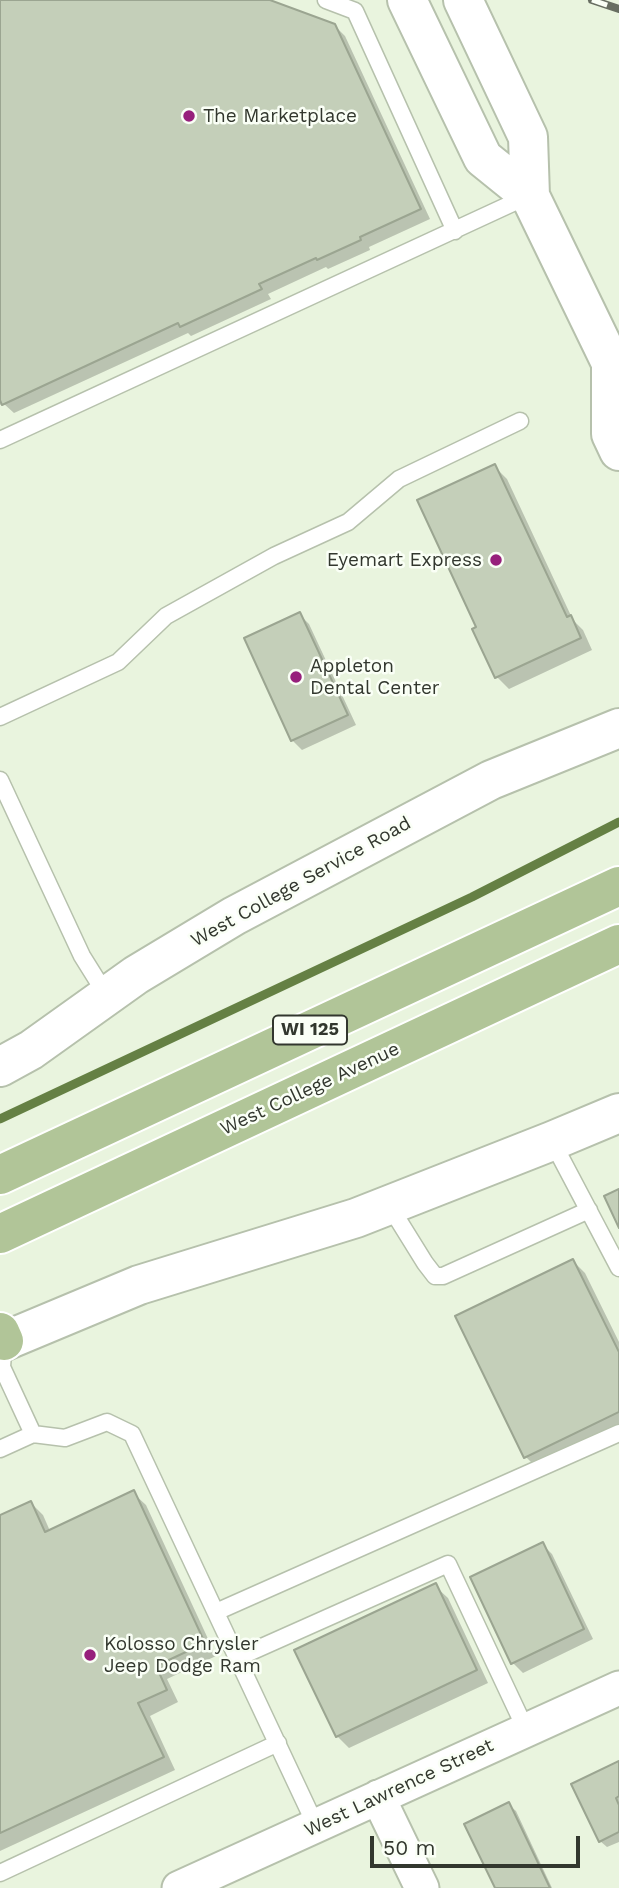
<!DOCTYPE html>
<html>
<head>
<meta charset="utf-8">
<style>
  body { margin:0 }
  #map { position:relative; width:619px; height:1888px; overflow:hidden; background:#e9f4de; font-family:"Work Sans",sans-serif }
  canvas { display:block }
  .scale { position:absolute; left:370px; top:1836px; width:210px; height:32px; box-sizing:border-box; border:4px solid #32372e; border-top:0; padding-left:9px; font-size:21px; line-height:24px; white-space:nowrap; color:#32372e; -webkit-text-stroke:5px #fafff6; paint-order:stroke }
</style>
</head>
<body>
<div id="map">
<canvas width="619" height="1888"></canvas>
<div class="scale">50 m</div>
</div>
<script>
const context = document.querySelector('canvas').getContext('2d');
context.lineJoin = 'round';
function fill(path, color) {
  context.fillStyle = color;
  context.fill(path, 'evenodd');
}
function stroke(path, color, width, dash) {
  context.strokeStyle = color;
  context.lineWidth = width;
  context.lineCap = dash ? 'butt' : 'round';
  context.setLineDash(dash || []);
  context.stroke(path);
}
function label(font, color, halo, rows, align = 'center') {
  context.font = font + ' "Work Sans",sans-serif';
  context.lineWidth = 5;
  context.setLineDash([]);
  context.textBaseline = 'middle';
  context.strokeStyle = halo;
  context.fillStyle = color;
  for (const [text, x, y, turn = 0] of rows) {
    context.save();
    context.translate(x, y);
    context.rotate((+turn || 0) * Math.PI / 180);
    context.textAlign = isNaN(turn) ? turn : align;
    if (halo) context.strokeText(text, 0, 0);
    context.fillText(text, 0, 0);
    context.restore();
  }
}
fill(new Path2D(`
  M 0,0 L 265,0 L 334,25 L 345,36 L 430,219 L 369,247 L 370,250 L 328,269 L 326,267 L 268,294 L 271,299 L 191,336 L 188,333 L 14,413 L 3,403 L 0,405 Z
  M 494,466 L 507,479 L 573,620 L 583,630 L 592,650 L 509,689 L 497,677 L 479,628 Z
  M 299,614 L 309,624 L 356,725 L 302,750 L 292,740 Z
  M 573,1261 L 585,1273 L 619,1342 L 619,1430 L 538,1469 L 526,1457 Z
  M 133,1493 L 146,1505 L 216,1656 L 167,1679 L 178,1702 L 150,1716 L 175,1770 L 0,1851 L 0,1517 L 31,1503 L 43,1515 L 50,1531 Z
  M 542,1544 L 552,1554 L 593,1639 L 523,1673 L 513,1663 Z
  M 435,1586 L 448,1598 L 488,1683 L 349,1748 L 337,1736 Z
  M 619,1763 L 619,1842 L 607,1847 L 600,1841 Z
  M 509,1805 L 516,1811 L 552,1888 L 497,1888 Z`), '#0003');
stroke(new Path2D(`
  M 0,1119 L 472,897 L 619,822`), '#658044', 9);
const building = new Path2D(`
  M 0,0 L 270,0 L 335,24 L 421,209 L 360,237 L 361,240 L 317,260 L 316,258 L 259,284 L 262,289 L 180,327 L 178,323 L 2,405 L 0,400 Z
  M 495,464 L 567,617 L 571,615 L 581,638 L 495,678 L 472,629 L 476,627 L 417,500 Z
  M 300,612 L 348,715 L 291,741 L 244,638 Z
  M 619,1189 L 619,1228 L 604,1196 Z
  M 573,1259 L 619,1352 L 619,1412 L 524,1458 L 455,1316 Z
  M 134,1490 L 205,1643 L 156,1666 L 167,1690 L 138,1703 L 164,1757 L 0,1833 L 0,1515 L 31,1501 L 45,1532 Z
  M 543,1542 L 584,1629 L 511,1664 L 470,1577 Z
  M 436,1583 L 477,1670 L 336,1737 L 294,1650 Z
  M 619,1761 L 619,1796 L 616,1798 L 619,1805 L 619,1832 L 599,1842 L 571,1784 Z
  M 509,1802 L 550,1888 L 495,1888 L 464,1824 Z`);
fill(building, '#c4cfb9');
stroke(building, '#9ba591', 2);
const service = new Path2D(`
  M 326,0 L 355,11 L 455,231
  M 0,440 L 528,196
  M 0,717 L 118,662 L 166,616 L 274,556 L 348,522 L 399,479 L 520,421
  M 0,780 L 82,956 L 107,996
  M 552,1141 L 619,1268
  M 389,1205 L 425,1263 L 435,1276 L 443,1276 L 589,1210
  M 33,1434 L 65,1438 L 107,1422 L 132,1434 L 316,1826
  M 0,1449 L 33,1434 L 2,1367 L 4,1341
  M 216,1612 L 619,1433
  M 237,1658 L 448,1564 L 526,1730
  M 0,1873 L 278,1743`);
const minor = new Path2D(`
  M 378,1797 L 422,1888
  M 179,1888 L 619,1688`);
const tertiary = new Path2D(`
  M 0,1067 L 31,1050 L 136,975 L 234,916 L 491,780 L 619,728
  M 0,1343 L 139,1285 L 356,1218 L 552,1141 L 619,1113`);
const secondary = new Path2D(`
  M 407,0 L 483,158 L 530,196
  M 463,0 L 528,137 L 530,196 L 611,363 L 619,371
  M 611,363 L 611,434 L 619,451`);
const primary = new Path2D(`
  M 0,1175 L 619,886
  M 0,1234 L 619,944
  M 0,1332 L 4,1341`);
stroke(service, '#b6c1ac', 19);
stroke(minor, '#b6c1ac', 37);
stroke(tertiary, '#b6c1ac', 42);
stroke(secondary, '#b6c1ac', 42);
stroke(primary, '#fff', 42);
stroke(service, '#fff', 16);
stroke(minor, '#fff', 33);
stroke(tertiary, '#fff', 38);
stroke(secondary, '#fff', 38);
stroke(primary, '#b1c598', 38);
const rail = new Path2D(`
  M 592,0 L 619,9`);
stroke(rail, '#686e62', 8);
stroke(rail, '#fafff6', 5, [16]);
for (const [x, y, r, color] of [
  [189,116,7,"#97207c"],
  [496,560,7,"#97207c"],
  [296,677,7,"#97207c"],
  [90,1655,7,"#97207c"]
]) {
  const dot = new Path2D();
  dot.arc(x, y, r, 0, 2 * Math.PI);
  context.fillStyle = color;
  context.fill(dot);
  stroke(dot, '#fafff6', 2.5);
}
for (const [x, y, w] of [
  [310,1030,74]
]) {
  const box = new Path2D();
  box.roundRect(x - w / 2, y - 14.5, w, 29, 5);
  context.fillStyle = '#fafff6';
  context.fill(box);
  stroke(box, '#32372e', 2);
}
label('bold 18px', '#32372e', null, [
  ["WI 125",310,1030]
]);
label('19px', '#32372e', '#fafff6', [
  ["The Marketplace",203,116],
  ["Eyemart Express",482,560,"right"],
  ["Appleton",310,666],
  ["Dental Center",310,688],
  ["Kolosso Chrysler",104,1644],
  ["Jeep Dodge Ram",104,1666]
], 'left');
label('19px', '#32372e', '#fafff6', [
  ["West College Service Road",301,882,-29],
  ["West College Avenue",310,1089,-25],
  ["West Lawrence Street",399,1788,-25]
]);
</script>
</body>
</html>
